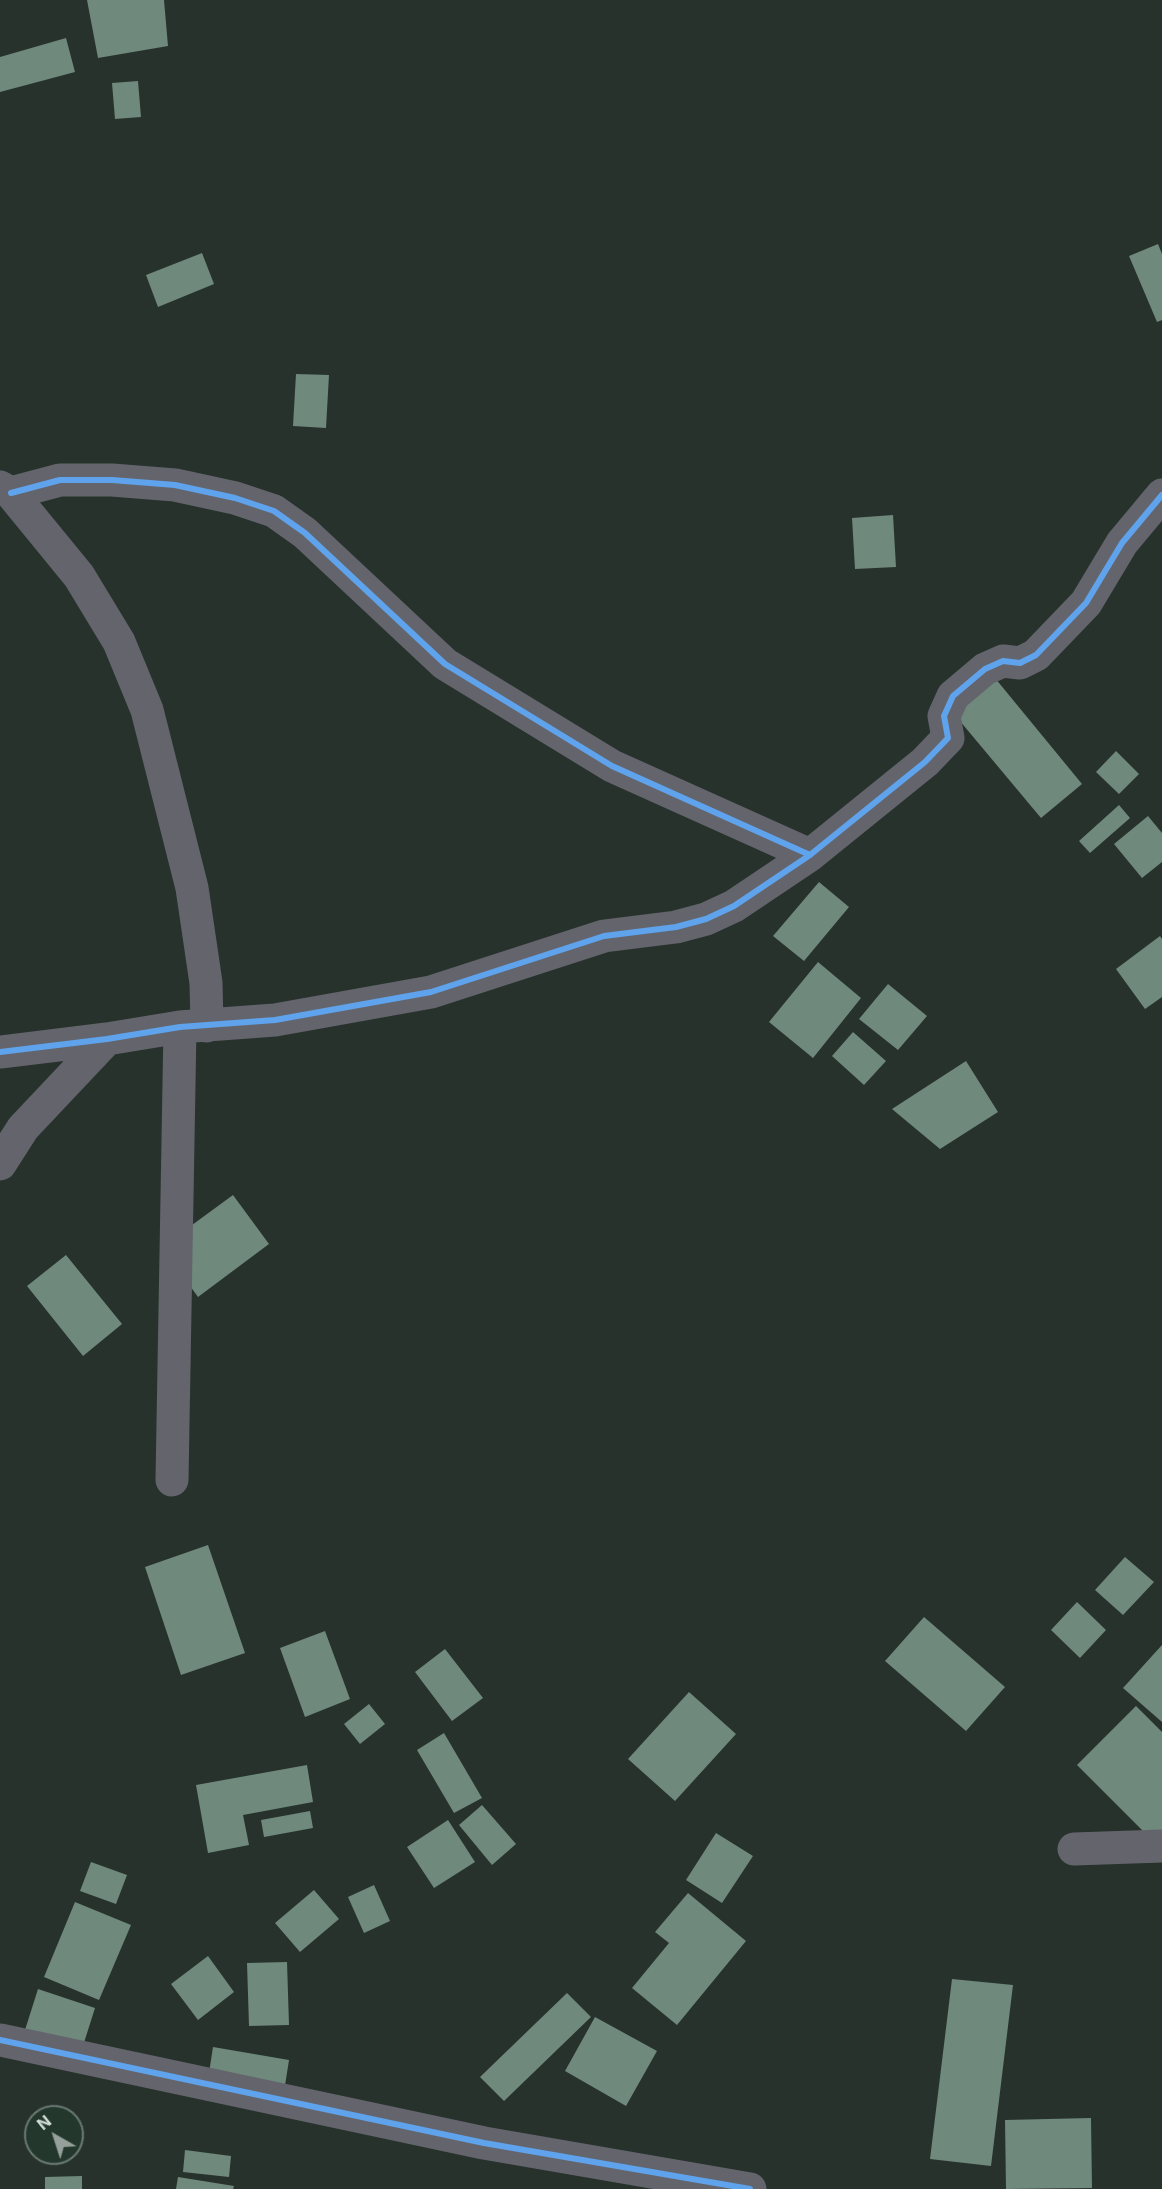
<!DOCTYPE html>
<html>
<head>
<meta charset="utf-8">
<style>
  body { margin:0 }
  #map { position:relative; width:1162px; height:2189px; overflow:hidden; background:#28322d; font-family:Inter,sans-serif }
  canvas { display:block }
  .north { position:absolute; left:24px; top:2105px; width:60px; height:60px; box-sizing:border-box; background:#23372d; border:2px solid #687971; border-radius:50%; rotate:321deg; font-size:16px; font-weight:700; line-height:24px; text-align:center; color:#d0dcd6 }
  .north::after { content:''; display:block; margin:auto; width:21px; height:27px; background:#95a09b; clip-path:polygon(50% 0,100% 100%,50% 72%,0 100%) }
</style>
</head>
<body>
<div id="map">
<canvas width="1162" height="2189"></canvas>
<div class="north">N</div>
</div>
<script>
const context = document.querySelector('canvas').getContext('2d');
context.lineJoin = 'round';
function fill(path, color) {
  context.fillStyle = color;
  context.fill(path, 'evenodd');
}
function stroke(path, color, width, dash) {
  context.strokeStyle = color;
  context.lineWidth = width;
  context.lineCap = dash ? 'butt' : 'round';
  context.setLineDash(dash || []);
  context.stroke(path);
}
fill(new Path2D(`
  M 87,0 L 164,0 L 168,46 L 98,58 Z
  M 66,38 L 75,72 L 0,92 L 0,57 Z
  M 138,81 L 141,117 L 115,119 L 112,83 Z
  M 1158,244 L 1162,254 L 1162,320 L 1157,322 L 1129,256 Z
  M 202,253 L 214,284 L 158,307 L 146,275 Z
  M 296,374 L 329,375 L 326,428 L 293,426 Z
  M 893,515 L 896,567 L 855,569 L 852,518 Z
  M 981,661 L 1082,784 L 1041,818 L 939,696 Z
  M 1116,751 L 1139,774 L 1119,794 L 1096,772 Z
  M 1119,805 L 1130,818 L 1090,853 L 1079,841 Z
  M 1148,816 L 1162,833 L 1162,862 L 1142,878 L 1114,844 Z
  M 819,882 L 849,907 L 804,961 L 773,936 Z
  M 1160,936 L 1162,939 L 1162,997 L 1145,1009 L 1116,969 Z
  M 818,962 L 861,998 L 813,1058 L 769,1022 Z
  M 888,984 L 927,1016 L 898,1050 L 859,1019 Z
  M 853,1032 L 886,1061 L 864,1085 L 832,1056 Z
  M 966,1061 L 998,1112 L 940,1149 L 892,1109 Z
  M 233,1195 L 269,1244 L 198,1297 L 162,1247 Z
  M 66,1255 L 122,1324 L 83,1356 L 27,1286 Z
  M 208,1545 L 245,1653 L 181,1675 L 145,1567 Z
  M 1125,1557 L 1154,1582 L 1123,1615 L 1095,1590 Z
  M 1077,1602 L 1106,1630 L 1080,1658 L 1051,1630 Z
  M 924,1617 L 1005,1687 L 966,1731 L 885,1661 Z
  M 325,1631 L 350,1699 L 305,1717 L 280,1648 Z
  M 1162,1645 L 1162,1722 L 1123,1688 Z
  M 445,1649 L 483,1698 L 452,1721 L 415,1672 Z
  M 689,1692 L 736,1734 L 675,1801 L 628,1759 Z
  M 369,1704 L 385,1724 L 360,1744 L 344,1724 Z
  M 1136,1706 L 1162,1732 L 1162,1842 L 1158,1846 L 1077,1765 Z
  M 444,1733 L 482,1798 L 454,1813 L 417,1750 Z
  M 307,1765 L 313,1802 L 243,1815 L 249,1845 L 208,1853 L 196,1785 Z
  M 482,1805 L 516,1844 L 492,1865 L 459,1825 Z
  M 310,1811 L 313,1828 L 264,1837 L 261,1820 Z
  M 448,1820 L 475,1862 L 434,1888 L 407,1847 Z
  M 716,1833 L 753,1856 L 722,1903 L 686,1880 Z
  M 91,1862 L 127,1875 L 116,1904 L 80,1891 Z
  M 374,1885 L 390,1921 L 364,1933 L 348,1897 Z
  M 314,1890 L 339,1919 L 300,1952 L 275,1923 Z
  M 688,1893 L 746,1941 L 677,2025 L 632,1988 L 669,1943 L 655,1932 Z
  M 75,1902 L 131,1925 L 99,2000 L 44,1977 Z
  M 208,1956 L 234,1992 L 198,2020 L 171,1984 Z
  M 287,1962 L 289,2025 L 249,2026 L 247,1963 Z
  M 952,1979 L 1013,1985 L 991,2166 L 930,2159 Z
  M 38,1989 L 95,2008 L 82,2049 L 25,2030 Z
  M 567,1993 L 591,2017 L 504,2101 L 480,2077 Z
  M 595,2017 L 657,2051 L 626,2106 L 565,2071 Z
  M 213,2047 L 289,2060 L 284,2092 L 208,2079 Z
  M 1091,2118 L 1092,2188 L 1006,2189 L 1005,2120 Z
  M 185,2150 L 231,2156 L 229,2177 L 183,2172 Z
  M 82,2176 L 82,2189 L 45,2189 L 45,2177 Z
  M 178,2177 L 234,2186 L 233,2189 L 176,2189 Z`), '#6f897d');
stroke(new Path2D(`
  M 0,487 L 11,493 L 79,576 L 119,642 L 147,710 L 192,888 L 206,983 L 207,1026
  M 11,493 L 60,480 L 112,480 L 175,485 L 235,498 L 274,511 L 305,533 L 445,664 L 612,766 L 810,855
  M 0,1052 L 107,1039 L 180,1027 L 275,1020 L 431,992 L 604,936 L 676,927 L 706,919 L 734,906 L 810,855 L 925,762 L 948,738 L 944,716 L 953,696 L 985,669 L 1003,661 L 1020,663 L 1036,655 L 1086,603 L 1122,543 L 1162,495
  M 0,1164 L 23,1128 L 107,1039
  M 172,1480 L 180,1027
  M 1074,1849 L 1162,1846
  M 0,2040 L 484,2143 L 750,2189`), '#64656c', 33);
stroke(new Path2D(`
  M 11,493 L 60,480 L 112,480 L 175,485 L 235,498 L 274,511 L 305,533 L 445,664 L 612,766 L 810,855
  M 0,1052 L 107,1039 L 180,1027 L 275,1020 L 431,992 L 604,936 L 676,927 L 706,919 L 734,906 L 810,855 L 925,762 L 948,738 L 944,716 L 953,696 L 985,669 L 1003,661 L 1020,663 L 1036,655 L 1086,603 L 1122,543 L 1162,495
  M 0,2040 L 484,2143 L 750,2189`), '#60a3ed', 6);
</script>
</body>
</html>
